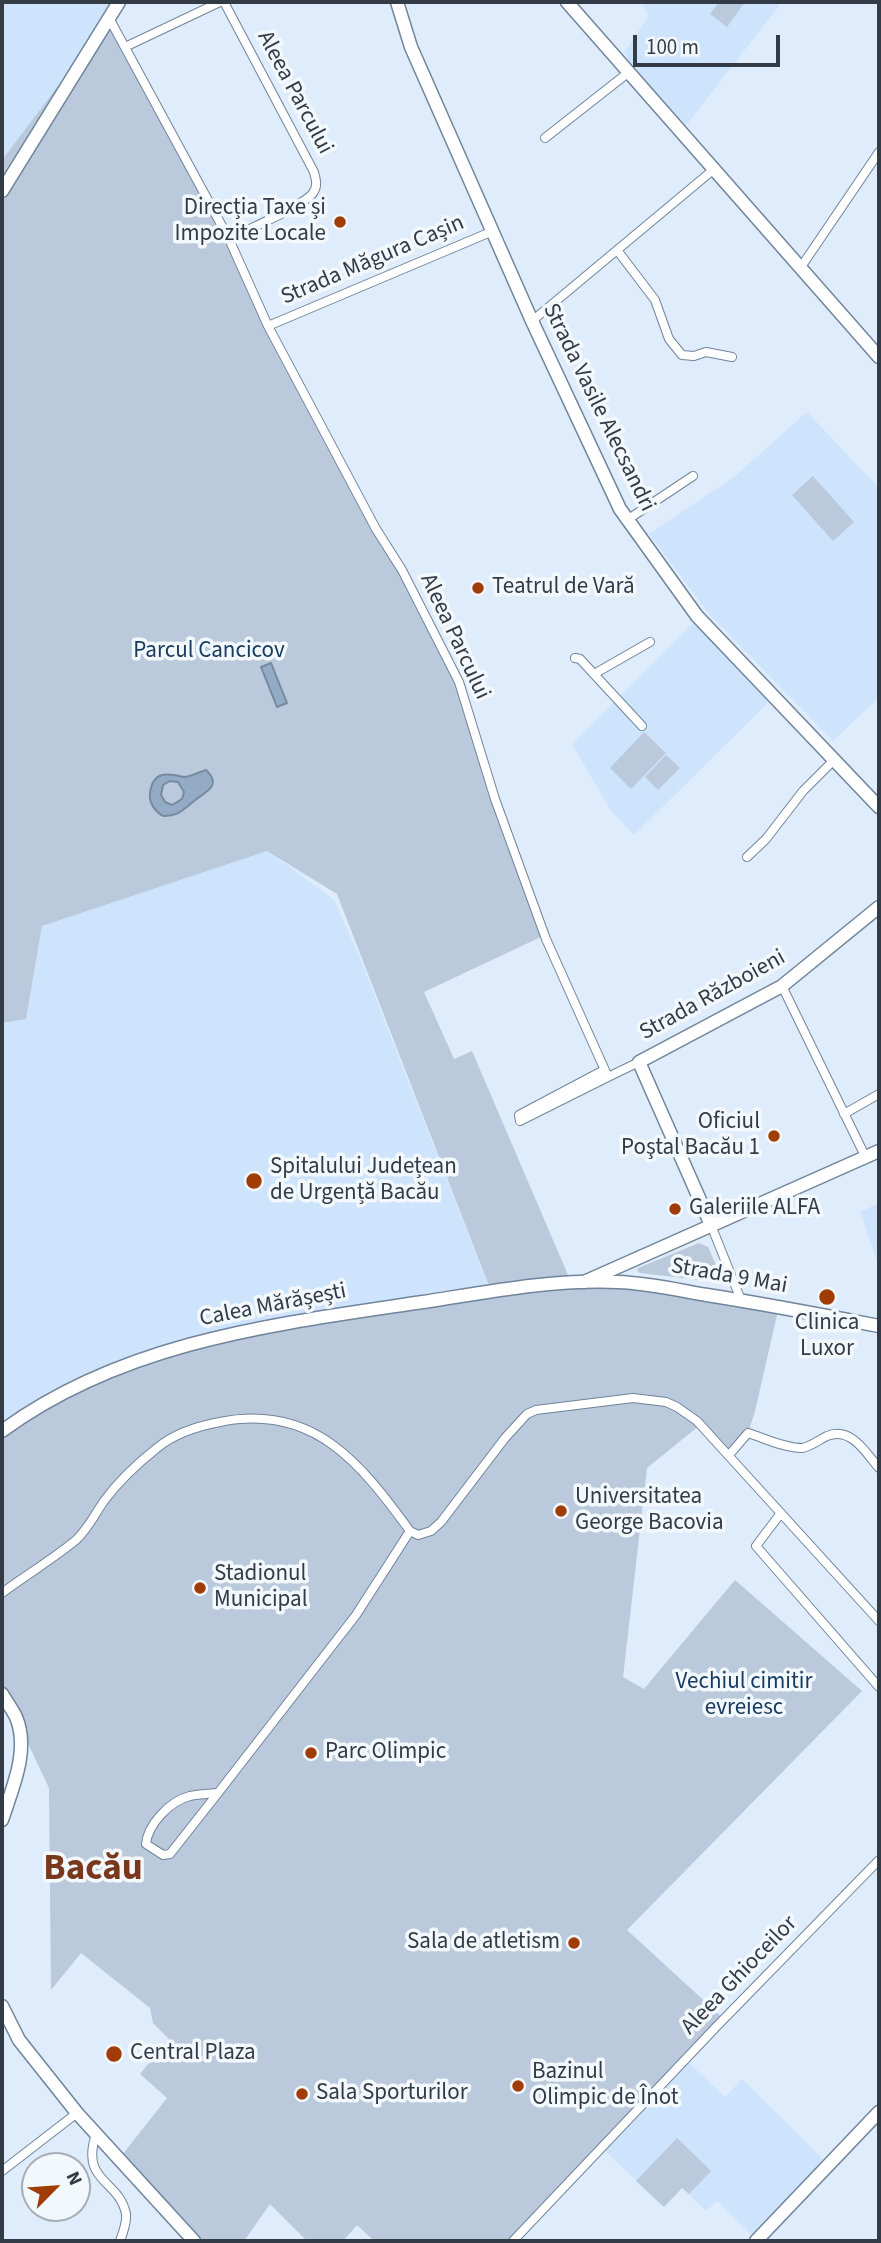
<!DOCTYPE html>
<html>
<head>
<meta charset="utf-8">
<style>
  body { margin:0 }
  #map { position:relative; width:881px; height:2243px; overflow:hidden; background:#deecfb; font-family:"Source Sans 3",sans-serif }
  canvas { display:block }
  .frame { position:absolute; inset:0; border:4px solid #333c46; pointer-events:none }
  .north { position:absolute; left:21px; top:2152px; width:70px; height:70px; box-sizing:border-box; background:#f3f8fd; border:2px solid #a6adb4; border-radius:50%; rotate:65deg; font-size:19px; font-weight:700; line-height:28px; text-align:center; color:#333c46 }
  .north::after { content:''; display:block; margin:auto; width:24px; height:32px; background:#a03c06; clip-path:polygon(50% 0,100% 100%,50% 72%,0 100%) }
  .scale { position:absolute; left:633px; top:35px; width:147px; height:32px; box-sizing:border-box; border:4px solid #333c46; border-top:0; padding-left:9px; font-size:21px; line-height:24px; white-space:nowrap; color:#333c46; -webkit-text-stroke:5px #f3f8fd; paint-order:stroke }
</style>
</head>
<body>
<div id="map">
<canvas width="881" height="2243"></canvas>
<div class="frame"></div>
<div class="north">N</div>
<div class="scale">100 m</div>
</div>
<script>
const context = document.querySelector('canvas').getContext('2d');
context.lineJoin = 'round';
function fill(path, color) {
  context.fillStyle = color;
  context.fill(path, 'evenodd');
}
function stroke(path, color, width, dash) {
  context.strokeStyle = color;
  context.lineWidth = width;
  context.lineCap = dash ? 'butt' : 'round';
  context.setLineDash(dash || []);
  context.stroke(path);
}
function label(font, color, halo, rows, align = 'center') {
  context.font = font + ' "Source Sans 3",sans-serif';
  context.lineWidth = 7;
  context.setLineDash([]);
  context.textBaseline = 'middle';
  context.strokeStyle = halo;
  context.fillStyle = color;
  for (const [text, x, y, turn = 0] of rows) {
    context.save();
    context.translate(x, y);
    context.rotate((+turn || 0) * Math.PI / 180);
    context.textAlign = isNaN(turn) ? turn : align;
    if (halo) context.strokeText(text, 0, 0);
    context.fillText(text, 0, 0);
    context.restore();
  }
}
fill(new Path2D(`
  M 2,2 L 119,2 L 109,18 L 2,160 Z
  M 641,2 L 782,2 L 681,132 L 636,73 L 624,52 L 649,16 Z
  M 807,412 L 879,488 L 879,700 L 877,699 L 833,741 L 709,614 L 649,534 L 734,477 Z
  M 697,619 L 772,699 L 634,835 L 611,811 L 572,744 Z
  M 267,850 L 334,900 L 357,951 L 491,1292 L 2,1431 L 2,1023 L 26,1019 L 42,926 Z
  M 879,1203 L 879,1266 L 860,1212 Z
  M 685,2059 L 725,2097 L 742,2079 L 830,2166 L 757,2240 L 717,2201 L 706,2211 L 682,2188 L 664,2207 L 601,2147 Z`), '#cee4fd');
fill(new Path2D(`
  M 719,2 L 745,2 L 727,27 L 710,14 Z
  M 109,18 L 376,529 L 459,682 L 545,935 L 424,992 L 454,1059 L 472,1051 L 571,1282 L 620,1282 L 779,1306 L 755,1411 L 748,1433 L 729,1455 L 700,1425 L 647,1468 L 623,1677 L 644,1689 L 735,1580 L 862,1691 L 627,1930 L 724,2019 L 512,2241 L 374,2241 L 357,2225 L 343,2241 L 307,2241 L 270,2204 L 244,2241 L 194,2241 L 119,2159 L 167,2098 L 140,2074 L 169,2039 L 153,2023 L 150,2008 L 81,1953 L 51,1990 L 49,1788 L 16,1718 L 2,1693 L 2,1431 L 36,1408 L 180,1346 L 491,1291 L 337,894 L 267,851 L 42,926 L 26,1019 L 2,1023 L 2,160 Z
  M 813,476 L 854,522 L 833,541 L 792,495 Z
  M 644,732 L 666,753 L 631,789 L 610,768 Z
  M 666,755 L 680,768 L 658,790 L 645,777 Z
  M 699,1243 L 708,1247 L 720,1274 L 717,1282 L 640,1273 L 637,1271 L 638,1268 Z
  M 677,2138 L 711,2171 L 689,2194 L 682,2188 L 664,2207 L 636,2181 Z`), '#bac9db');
const water = new Path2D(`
  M 271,663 L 287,703 L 277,707 L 261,667 Z
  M 206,770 C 223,786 205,792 194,801 C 184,809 177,817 163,816 C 155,811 149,803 150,793 C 153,769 169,774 184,777 C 190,777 199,772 206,770 ZM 170,781 L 178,782 L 184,792 L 182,799 L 172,805 L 165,802 L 161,795 L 163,785 Z`);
fill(water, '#94abc5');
stroke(water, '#778a9f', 2);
const street = new Path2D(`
  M 224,2 L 314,172 C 316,180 318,186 313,193 C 304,206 246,230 229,239
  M 109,18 L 229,239 L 268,326 L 376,529 L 402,570 L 459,682 L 495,799 L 546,939 L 608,1077 L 639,1062
  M 125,47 L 220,2
  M 545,138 L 629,72
  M 617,250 L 655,300 L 669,339 L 682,355 L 694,356 L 706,352 L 732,357
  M 801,267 L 879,152
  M 532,321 L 713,170
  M 268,326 L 493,231
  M 627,520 L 693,476
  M 575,658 L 580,659 L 642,726
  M 594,674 L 650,642
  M 747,857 L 766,839 L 803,791 L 835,759
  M 782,986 L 866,1158
  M 604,1070 L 519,1115 L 520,1121 L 608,1077
  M 844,1114 L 879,1094
  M 711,1225 L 741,1300
  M 729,1455 L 748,1433 C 764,1438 784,1448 802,1448 C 810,1447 819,1440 827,1436 C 851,1426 866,1453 879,1468
  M 781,1513 L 756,1546 L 879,1687
  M 2,1593 C 26,1575 53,1559 76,1540 C 88,1529 95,1514 104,1501 C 118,1482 138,1463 157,1448 C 175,1433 198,1426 220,1422 C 314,1403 361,1464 410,1531 L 418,1535 L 431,1531 L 441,1522 L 505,1438 L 527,1414 L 536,1410 L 633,1398 L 666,1402 L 677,1407 L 697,1421 L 879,1621
  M 218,1793 L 356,1615 L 410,1531
  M 218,1793 L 170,1854 L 163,1855 L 146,1844 C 148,1824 170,1801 190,1796 C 199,1794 209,1794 218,1793 Z
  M 96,2134 C 80,2183 119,2179 126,2214 C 127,2222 123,2233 120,2241
  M 2,2171 L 77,2113
  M 513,2241 L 717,2026 L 879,1860`);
const secondary = new Path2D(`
  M 397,2 L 411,47 L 532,321 L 620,509 L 697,616 L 879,807
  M 567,2 L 879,357
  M 2,191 L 119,2
  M 711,1225 L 639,1062 L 782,986 L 879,907
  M 584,1282 L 879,1151
  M 2,1694 C 6,1701 12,1709 16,1717 C 30,1750 12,1789 2,1820
  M 2,2006 L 19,2040 L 77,2113 L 194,2241
  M 756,2241 L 879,2112`);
const primary = new Path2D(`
  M 2,1431 C 125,1341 276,1324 423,1302 C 487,1292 553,1279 618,1282 C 648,1283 678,1290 707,1295 C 765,1304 822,1315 879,1326`);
stroke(street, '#70849b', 10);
stroke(secondary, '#70849b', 15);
stroke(primary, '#70849b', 15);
stroke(street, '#fff', 8);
stroke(secondary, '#fff', 12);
stroke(primary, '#fff', 12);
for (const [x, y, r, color] of [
  [340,222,7,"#a03c06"],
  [478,588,7,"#a03c06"],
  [774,1136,7,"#a03c06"],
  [254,1181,9,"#a03c06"],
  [675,1209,7,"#a03c06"],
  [827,1297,9,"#a03c06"],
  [561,1511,7,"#a03c06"],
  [200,1588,7,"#a03c06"],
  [311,1753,7,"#a03c06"],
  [574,1943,7,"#a03c06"],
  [114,2054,9,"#a03c06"],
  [518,2086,7,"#a03c06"],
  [302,2094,7,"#a03c06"]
]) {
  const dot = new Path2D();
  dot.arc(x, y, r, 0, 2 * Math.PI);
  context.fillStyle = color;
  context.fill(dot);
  stroke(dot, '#f3f8fd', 2.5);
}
label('23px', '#333c46', '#f3f8fd', [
  ["Aleea Parcului",294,93,62],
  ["Strada Măgura Cașin",373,261,-23],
  ["Strada Vasile Alecsandri",598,408,64],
  ["Aleea Parcului",454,637,65],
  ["Strada Războieni",713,996,-29],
  ["Strada 9 Mai",729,1277,10],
  ["Calea Mărășești",273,1306,-11],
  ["Aleea Ghioceilor",740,1976,-46]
]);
label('23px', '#333c46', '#f3f8fd', [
  ["Direcția Taxe și",326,209,"right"],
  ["Impozite Locale",326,235,"right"],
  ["Teatrul de Vară",492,588],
  ["Oficiul",760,1123,"right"],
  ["Poştal Bacău 1",760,1149,"right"],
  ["Spitalului Județean",270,1168],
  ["de Urgență Bacău",270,1194],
  ["Galeriile ALFA",689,1209],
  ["Clinica",827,1324,"center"],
  ["Luxor",827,1350,"center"],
  ["Universitatea",575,1498],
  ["George Bacovia",575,1524],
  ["Stadionul",214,1575],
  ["Municipal",214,1601],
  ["Parc Olimpic",325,1753],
  ["Sala de atletism",560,1943,"right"],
  ["Central Plaza",130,2054],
  ["Bazinul",532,2073],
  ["Olimpic de Înot",532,2099],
  ["Sala Sporturilor",316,2094]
], 'left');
label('23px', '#183b60', '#f3f8fd', [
  ["Parcul Cancicov",209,652],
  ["Vechiul cimitir",744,1683],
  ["evreiesc",744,1709]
]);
label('bold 37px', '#79371c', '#f3f8fd', [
  ["Bacău",93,1871]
]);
</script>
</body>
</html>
